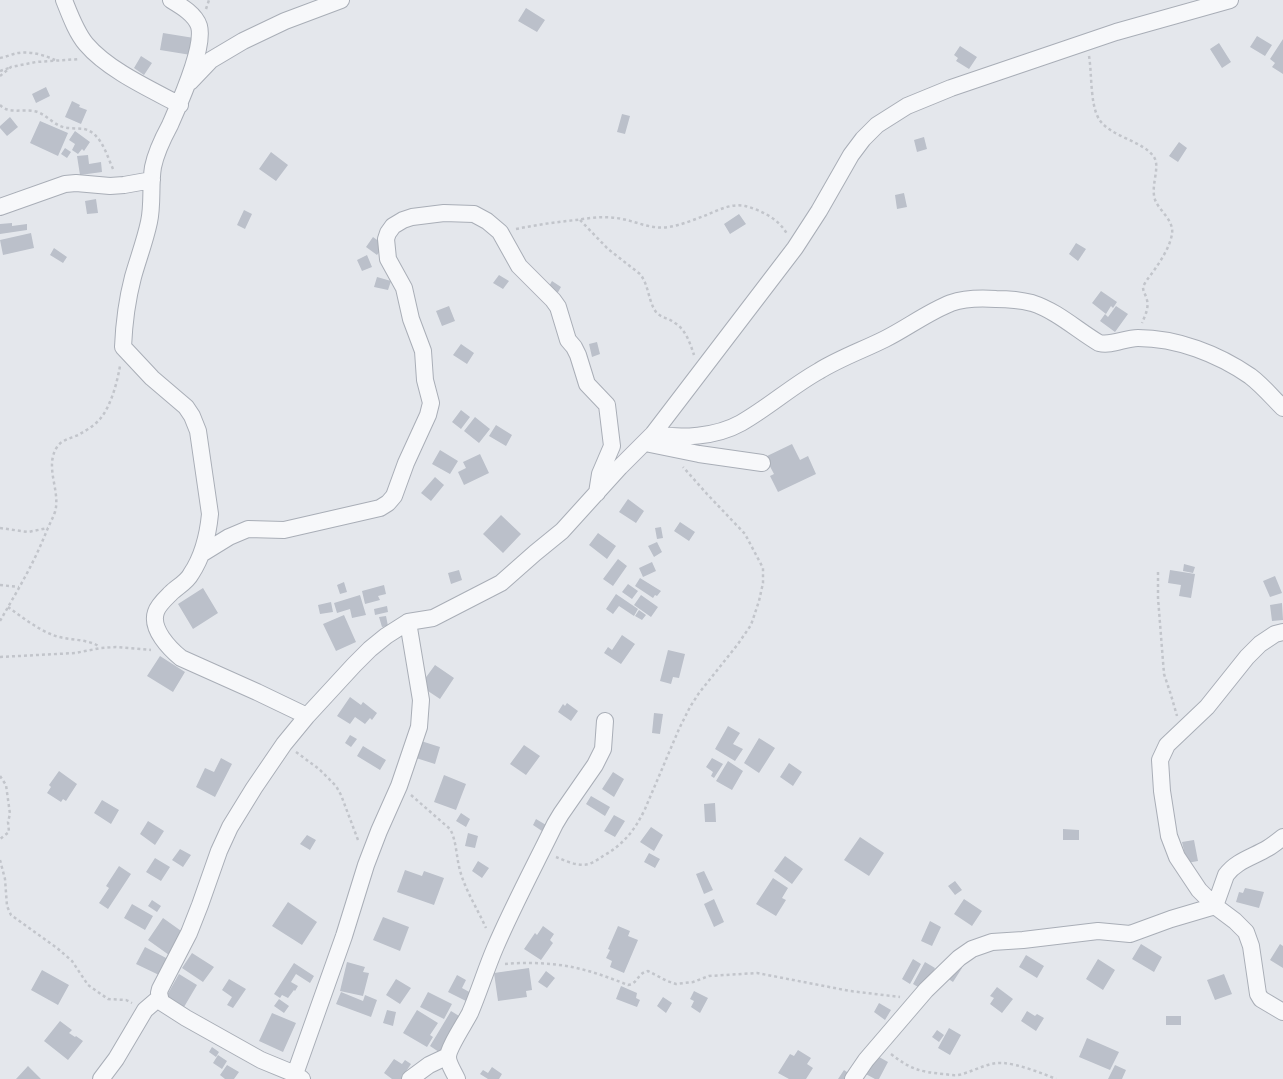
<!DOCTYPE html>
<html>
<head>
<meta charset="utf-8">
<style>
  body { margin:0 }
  canvas { display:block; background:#e4e7ec }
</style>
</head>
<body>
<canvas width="1283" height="1079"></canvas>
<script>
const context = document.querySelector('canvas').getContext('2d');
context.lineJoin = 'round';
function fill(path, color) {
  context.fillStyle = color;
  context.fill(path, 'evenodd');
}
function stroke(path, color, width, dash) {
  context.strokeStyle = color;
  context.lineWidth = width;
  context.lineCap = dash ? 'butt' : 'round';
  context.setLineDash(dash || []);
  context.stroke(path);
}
fill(new Path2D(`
  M 526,8 L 545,20 L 537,32 L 518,21 Z
  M 163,33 L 194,38 L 191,55 L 160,50 Z
  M 1257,36 L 1272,45 L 1265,56 L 1250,47 Z
  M 1283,39 L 1283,74 L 1272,67 L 1275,63 L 1270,59 Z
  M 1219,43 L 1231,62 L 1222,68 L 1210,49 Z
  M 960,46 L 977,57 L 969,69 L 956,61 L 958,58 L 954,55 Z
  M 141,56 L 152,63 L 144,75 L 134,68 Z
  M 46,87 L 50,96 L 36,103 L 32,94 Z
  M 72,101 L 80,105 L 79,107 L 87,110 L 81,124 L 65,117 Z
  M 622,114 L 630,116 L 625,134 L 617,132 Z
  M 10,117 L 18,127 L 7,136 L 0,128 L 0,126 Z
  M 40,121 L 68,133 L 58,156 L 30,143 Z
  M 75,131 L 90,142 L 84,151 L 82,149 L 78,154 L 72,150 L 75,144 L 69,140 Z
  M 924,137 L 927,149 L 917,152 L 914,140 Z
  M 1179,142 L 1187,148 L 1178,162 L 1169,156 Z
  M 65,148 L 71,152 L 67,158 L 61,154 Z
  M 271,152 L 288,165 L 276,181 L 259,169 Z
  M 88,155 L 89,164 L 101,162 L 102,172 L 80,175 L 77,156 Z
  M 904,193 L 907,207 L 897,209 L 895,195 Z
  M 96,199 L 98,213 L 87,214 L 85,201 Z
  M 244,210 L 252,214 L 245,229 L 237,225 Z
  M 739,214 L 746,224 L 730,234 L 724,224 Z
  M 12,223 L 12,226 L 27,224 L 27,230 L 0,234 L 0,224 Z
  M 31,233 L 34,248 L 3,255 L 0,240 Z
  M 373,237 L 384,245 L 377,255 L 366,247 Z
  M 1076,243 L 1086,249 L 1078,261 L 1069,254 Z
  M 54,248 L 67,257 L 63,263 L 50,255 Z
  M 367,255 L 372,267 L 362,271 L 357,260 Z
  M 499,275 L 509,281 L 503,289 L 493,283 Z
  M 377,277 L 391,281 L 388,290 L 374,287 Z
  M 552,281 L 561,287 L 557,294 L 548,288 Z
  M 1101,291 L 1117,302 L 1113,308 L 1111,306 L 1106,314 L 1092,303 Z
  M 449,306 L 455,321 L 442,326 L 436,311 Z
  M 1116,306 L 1128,314 L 1115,332 L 1100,321 L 1105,314 L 1108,317 Z
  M 597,342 L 600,354 L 592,357 L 589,344 Z
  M 461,344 L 474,353 L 467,364 L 453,355 Z
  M 461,410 L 470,417 L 461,429 L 452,422 Z
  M 475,417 L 490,429 L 479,443 L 464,431 Z
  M 496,425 L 512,435 L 506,446 L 489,436 Z
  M 792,444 L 800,460 L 808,456 L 816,474 L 778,492 L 770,476 L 774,474 L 765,457 Z
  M 440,450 L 458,461 L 450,474 L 432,464 Z
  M 480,454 L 489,473 L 464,485 L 458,472 L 466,468 L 463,462 Z
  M 435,477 L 444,485 L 431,501 L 421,493 Z
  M 628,499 L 644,511 L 636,523 L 619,512 Z
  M 501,515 L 521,534 L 503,553 L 483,534 Z
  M 680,522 L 695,532 L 689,541 L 674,531 Z
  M 661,527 L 663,538 L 657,539 L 655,528 Z
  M 598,533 L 616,546 L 607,559 L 589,545 Z
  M 657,542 L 662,552 L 654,557 L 648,546 Z
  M 618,559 L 627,566 L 613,586 L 603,579 Z
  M 652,562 L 656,571 L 643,577 L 639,568 Z
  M 1184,564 L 1195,567 L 1193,573 L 1183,571 Z
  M 459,570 L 462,580 L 451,584 L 448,573 Z
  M 1170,570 L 1195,574 L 1191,598 L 1179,596 L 1181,585 L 1168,583 Z
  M 1275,576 L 1282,593 L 1270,597 L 1263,581 Z
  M 640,578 L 661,591 L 657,596 L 655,595 L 653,598 L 635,586 Z
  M 344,582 L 347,592 L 340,594 L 337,585 Z
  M 628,584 L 638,591 L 632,599 L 622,592 Z
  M 384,585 L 386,594 L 378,596 L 380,600 L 365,604 L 362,591 Z
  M 203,588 L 218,613 L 193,629 L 178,604 Z
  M 616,594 L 638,609 L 634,616 L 619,606 L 613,614 L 606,609 Z
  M 360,595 L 366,615 L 352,618 L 350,609 L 337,613 L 334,603 Z
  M 641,595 L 658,607 L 651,617 L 634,605 Z
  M 331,602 L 333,612 L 320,614 L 318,605 Z
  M 1282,603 L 1283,620 L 1272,621 L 1270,605 Z
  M 387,606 L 388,612 L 375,615 L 374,609 Z
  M 639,610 L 646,615 L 642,620 L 635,616 Z
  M 344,615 L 356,642 L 336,651 L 323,624 Z
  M 386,616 L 388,626 L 382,627 L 379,617 Z
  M 622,635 L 635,644 L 621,664 L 604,653 L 608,647 L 612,650 Z
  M 668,650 L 685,654 L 679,678 L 673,677 L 671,684 L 660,681 Z
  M 160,656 L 185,672 L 173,692 L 147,676 Z
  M 435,665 L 454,678 L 440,699 L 422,687 L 424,680 Z
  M 350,697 L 361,705 L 363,702 L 377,713 L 372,720 L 370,718 L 365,724 L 355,717 L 350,724 L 337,716 Z
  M 567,703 L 578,711 L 571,721 L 558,712 L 563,704 L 565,706 Z
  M 654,713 L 663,714 L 660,734 L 652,733 Z
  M 728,726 L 740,733 L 733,744 L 743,749 L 735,761 L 715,749 Z
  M 350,735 L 357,739 L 351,747 L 345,743 Z
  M 759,738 L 775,748 L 759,773 L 744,763 Z
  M 421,741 L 440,747 L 435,764 L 416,758 Z
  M 524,745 L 540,756 L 526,775 L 510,764 Z
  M 363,746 L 386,760 L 380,770 L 357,756 Z
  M 221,758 L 232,764 L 215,797 L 196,787 L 205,768 L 214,772 Z
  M 712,758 L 723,764 L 714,778 L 711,776 L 713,772 L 706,767 Z
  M 728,761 L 743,771 L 732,790 L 716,781 Z
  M 789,763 L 802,772 L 793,786 L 780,777 Z
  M 59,771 L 77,784 L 66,801 L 63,799 L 61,802 L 47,793 L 51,787 L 49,785 Z
  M 613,772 L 624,779 L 614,797 L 602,789 Z
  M 444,775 L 466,784 L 456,810 L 434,802 Z
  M 591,796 L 610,807 L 605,816 L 586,804 Z
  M 102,800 L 119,810 L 111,824 L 94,813 Z
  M 715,803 L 716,822 L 705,822 L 704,804 Z
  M 461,813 L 470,819 L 466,827 L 456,821 Z
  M 614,815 L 625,821 L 615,837 L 604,831 Z
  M 536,819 L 546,825 L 542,831 L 533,825 Z
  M 148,821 L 164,831 L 155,845 L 140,834 Z
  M 651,827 L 663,835 L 654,851 L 640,842 Z
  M 1063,829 L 1079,830 L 1079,840 L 1063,840 Z
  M 468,833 L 478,836 L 475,848 L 465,846 Z
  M 307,835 L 316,840 L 310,850 L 300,844 Z
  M 860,837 L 884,853 L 869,876 L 844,860 Z
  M 1194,840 L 1198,861 L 1187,863 L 1182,842 Z
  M 180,849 L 191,855 L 183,867 L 172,860 Z
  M 649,853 L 660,859 L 655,868 L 644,862 Z
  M 785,856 L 803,869 L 792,884 L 774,871 Z
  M 155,858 L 170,867 L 161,881 L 146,872 Z
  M 478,861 L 489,868 L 482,878 L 472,871 Z
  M 119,866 L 131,874 L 108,909 L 99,903 L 109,888 L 106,886 Z
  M 405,870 L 422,876 L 424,871 L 444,878 L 434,905 L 397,892 Z
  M 704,871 L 713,890 L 704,894 L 696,874 Z
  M 773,878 L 788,888 L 782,898 L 786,900 L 776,916 L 756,904 Z
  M 955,881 L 962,890 L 955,895 L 948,886 Z
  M 1245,888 L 1264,892 L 1259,908 L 1236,902 L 1239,892 L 1243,893 Z
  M 714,899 L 724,922 L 714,927 L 704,904 Z
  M 964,899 L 982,911 L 972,926 L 954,914 Z
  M 152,900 L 161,906 L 157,912 L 148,906 Z
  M 288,902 L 317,922 L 302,945 L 272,926 Z
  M 132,904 L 153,916 L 145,930 L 124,918 Z
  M 383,917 L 409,927 L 400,951 L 373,940 Z
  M 163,918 L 184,933 L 169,955 L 148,940 Z
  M 930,921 L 941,927 L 932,946 L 921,941 Z
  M 543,926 L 554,934 L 550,940 L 553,943 L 541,960 L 524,949 L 535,933 L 537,935 Z
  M 618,926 L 630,931 L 628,936 L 638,940 L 624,973 L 610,967 L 612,961 L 606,958 L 610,950 L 608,949 Z
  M 1141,944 L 1162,957 L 1154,972 L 1132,959 Z
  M 1280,944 L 1283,946 L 1283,968 L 1270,960 Z
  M 145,947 L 168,959 L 159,975 L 136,964 Z
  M 192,953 L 214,967 L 203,982 L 182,968 Z
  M 1026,955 L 1044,966 L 1037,978 L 1019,967 Z
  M 913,959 L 921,964 L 910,984 L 902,979 Z
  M 1098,959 L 1115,970 L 1103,990 L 1086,979 Z
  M 347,962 L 365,967 L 363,972 L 369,973 L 363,996 L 340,991 Z
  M 925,962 L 935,968 L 923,990 L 913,984 Z
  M 294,963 L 314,976 L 310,983 L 296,974 L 291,982 L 298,986 L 295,991 L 294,990 L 288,998 L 282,995 L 280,998 L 274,994 Z
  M 957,964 L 962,968 L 953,982 L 947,978 Z
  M 529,968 L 532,990 L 526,991 L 527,997 L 498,1001 L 494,973 Z
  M 42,970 L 69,985 L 58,1005 L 31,990 Z
  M 546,971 L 555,978 L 547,988 L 538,982 Z
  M 179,974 L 197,985 L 184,1007 L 166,997 Z
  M 1224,974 L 1232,994 L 1215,1000 L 1207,980 Z
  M 457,975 L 466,980 L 462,988 L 473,994 L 468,1002 L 448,992 Z
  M 229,979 L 246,989 L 233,1008 L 227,1005 L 232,997 L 222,990 Z
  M 396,979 L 411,988 L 400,1004 L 386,995 Z
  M 621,986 L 637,993 L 636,998 L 640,1000 L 637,1007 L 616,999 Z
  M 997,987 L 1013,999 L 1002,1013 L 990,1004 L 994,998 L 990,996 Z
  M 694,991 L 708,998 L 700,1013 L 691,1007 L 694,1001 L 690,999 Z
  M 341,992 L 363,1001 L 365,995 L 377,1000 L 371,1017 L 336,1004 Z
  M 428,992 L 452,1004 L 444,1019 L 420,1007 Z
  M 663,997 L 672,1003 L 666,1013 L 657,1006 Z
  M 279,999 L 289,1006 L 284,1013 L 274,1006 Z
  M 879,1003 L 891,1010 L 885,1020 L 874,1012 Z
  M 387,1010 L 396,1012 L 393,1026 L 383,1023 Z
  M 417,1010 L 438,1023 L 430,1035 L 433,1037 L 427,1047 L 403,1033 Z
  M 451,1011 L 464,1019 L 442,1054 L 430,1046 Z
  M 1027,1011 L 1035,1016 L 1037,1014 L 1044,1018 L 1036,1031 L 1021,1021 Z
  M 272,1013 L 296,1023 L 283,1052 L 259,1041 Z
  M 1166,1016 L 1181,1016 L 1181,1025 L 1166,1025 Z
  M 60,1021 L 72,1030 L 69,1033 L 75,1037 L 76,1036 L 83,1041 L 68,1060 L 44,1041 Z
  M 949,1028 L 961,1035 L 950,1055 L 938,1048 Z
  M 937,1030 L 944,1035 L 939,1042 L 932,1037 Z
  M 1087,1038 L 1119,1052 L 1110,1070 L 1079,1057 Z
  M 212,1047 L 219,1052 L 216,1057 L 209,1052 Z
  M 798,1050 L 811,1058 L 807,1064 L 813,1068 L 806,1079 L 789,1079 L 778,1073 L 790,1054 L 794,1056 Z
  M 872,1053 L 888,1062 L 879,1079 L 875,1079 L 862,1072 Z
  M 218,1055 L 227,1061 L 222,1069 L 213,1063 Z
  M 394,1059 L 402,1064 L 405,1060 L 411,1064 L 401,1079 L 392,1079 L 384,1073 Z
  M 227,1065 L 239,1072 L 234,1079 L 225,1079 L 220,1075 Z
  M 1115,1065 L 1126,1070 L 1122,1079 L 1108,1079 Z
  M 28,1066 L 41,1079 L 16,1079 Z
  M 492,1067 L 502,1074 L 499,1079 L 488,1079 L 480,1074 L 483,1070 L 488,1073 Z
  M 844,1070 L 853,1076 L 851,1079 L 838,1079 Z`), '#bbc0ca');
const minor = new Path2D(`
  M 64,0 C 70,15 76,32 86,44 C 108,70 150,89 180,105
  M 171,0 C 181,6 195,14 199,26 C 205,48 179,104 170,125 C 163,138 156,152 153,167 C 150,185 153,204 149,222 C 145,241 138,259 133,277 C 127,300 124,323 123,347 L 152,378 L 186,407 L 192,416 L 198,431 L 210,514 C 208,535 203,556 191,574 C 187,582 177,587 171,593 C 166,598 158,605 156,612 C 150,629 170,649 181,658 L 257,692 L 307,716
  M 190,82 L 211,60 L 243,41 L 285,21 L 341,0
  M 0,207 L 65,184 L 76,183 L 110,186 L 124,185 L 152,180
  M 653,434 C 681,439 716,437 741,423 C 769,407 792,386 819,371 C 840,358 863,350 885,339 C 907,328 928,312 951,303 C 965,298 981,298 996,299 C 1008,299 1020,300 1032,303 C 1057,311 1077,330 1099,343 C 1112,346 1125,338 1138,338 C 1177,338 1218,354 1250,376 C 1262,385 1272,397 1283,408
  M 645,443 L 699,454 L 762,463
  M 203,553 L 229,537 L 248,529 L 284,530 L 380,508 L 388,503 L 394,496 L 406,463 L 428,415 L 431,403 L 425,380 L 423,351 L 411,319 L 404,288 L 388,259 L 386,239 L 388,233 L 393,226 L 403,220 L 412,217 L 444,213 L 474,214 L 487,221 L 500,232 L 519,266 L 553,300 L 558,307 L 568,340 L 574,347 L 578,355 L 587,384 L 607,405 L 612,446 L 600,474 L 597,493
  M 1283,632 L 1275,634 L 1260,644 L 1247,657 L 1207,707 L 1167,745 L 1160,760 L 1162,791 L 1169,836 L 1177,857 L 1199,890 L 1215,906 L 1235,921 L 1246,932 L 1251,946 L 1258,994 L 1261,999 L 1283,1012
  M 295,1074 L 344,936 L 366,865 L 379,831 L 399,786 L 419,727 L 421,700 L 408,622
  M 101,1079 L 116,1059 L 145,1010 L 159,998
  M 302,1079 L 295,1074 L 261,1060 L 186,1018 L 161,1002 L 159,993 L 160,989 L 189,933 L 200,905 L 219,851 L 230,827 L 254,788 L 284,744 L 307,716 L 354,665 L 370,649 L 386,636 L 408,622 L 433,618 L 501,583 L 535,553 L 562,531 L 620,467 L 653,434 L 795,248 L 819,211 L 851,155 L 863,139 L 877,125 L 907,106 L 951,88 L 1116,32 L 1230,0
  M 410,1079 L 429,1065 L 448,1056
  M 457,1079 C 454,1072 448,1064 448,1057 C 448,1048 465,1023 470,1013 C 479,992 486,969 495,948 C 513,906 535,865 555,824 L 561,814 L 595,765 L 603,749 L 605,721
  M 853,1079 L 866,1060 L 926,990 L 959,958 L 972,949 L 992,942 L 1023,940 L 1098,931 L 1130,934 L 1171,919 L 1215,906 L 1226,875 C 1236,861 1253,857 1268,848 C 1273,845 1278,841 1283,837`);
stroke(minor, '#a9aeb7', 18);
stroke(new Path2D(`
  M 206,9 L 209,0
  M 1089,56 C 1092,73 1090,105 1099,119 C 1110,137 1142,140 1154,157 C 1161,168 1149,188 1156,202 C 1161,212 1174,221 1172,234 C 1170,246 1162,259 1155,269 C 1151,275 1146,280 1143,287 C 1143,292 1146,295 1147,300 C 1149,308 1145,316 1142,323
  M 0,58 C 6,57 12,54 18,53 C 31,51 44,55 55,60
  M 0,71 L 9,68
  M 0,76 L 11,67 L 36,62 L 80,59
  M 0,105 C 9,114 21,109 33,111 C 43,112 51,122 60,126 C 67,129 76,128 84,129 C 102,133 107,157 114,171
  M 580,220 L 608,249 L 640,274 C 649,285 648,301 656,312 C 661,318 669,318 675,323 C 686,330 690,343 694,355
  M 516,229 C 536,225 556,222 576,220 C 589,218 603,216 616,218 C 634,220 650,230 669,227 C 681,225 693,220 704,216 C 717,211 730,203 745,206 C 761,210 779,219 787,234
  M 0,528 L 28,532 L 48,528
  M 1158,572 L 1158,598 L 1164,674 L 1171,695 L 1177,716
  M 0,585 L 19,587
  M 8,607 C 22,617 37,629 53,635 C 68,641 87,638 100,647
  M 0,621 C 16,593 33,565 45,535 C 48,527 52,520 55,512 C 61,491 44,467 57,447 C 62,439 73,438 80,434 C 87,430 95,425 100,419 C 111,406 117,383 120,366
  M 0,657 L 75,653 L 101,648 L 116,647 L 151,650
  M 296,752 L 319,769 L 336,786 L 341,795 L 358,840
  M 0,776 L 6,785 L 10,814 L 8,822 L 9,832 L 0,839
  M 411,795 L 450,829 C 457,841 456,859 461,874 C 467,893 478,910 486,928
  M 556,857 C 566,861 578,867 589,864 C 594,862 599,859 603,856 C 623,845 635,830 645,809 L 679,729 L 690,707 L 699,693 L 738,644 L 751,625 L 759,601 L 763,583 L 763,568 L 745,534 L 707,494 L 683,467
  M 0,860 L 5,879 L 7,906 L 11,915 L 57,948 L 72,961 L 88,985 L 108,999 L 126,1000 L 132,1003
  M 505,964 C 526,962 551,963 572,967 C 592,971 610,978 628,985 C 639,983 637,973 648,971 L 667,981 L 676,984 L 693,982 L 709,976 L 757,973 L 850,991 L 900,997
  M 891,1054 C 910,1069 920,1072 944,1074 C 950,1075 957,1076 962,1074 C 977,1070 988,1062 1003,1063 C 1018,1064 1042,1073 1056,1079`), '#c2c5cb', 2.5, [3, 3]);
stroke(minor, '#f7f8fa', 16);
</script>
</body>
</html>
